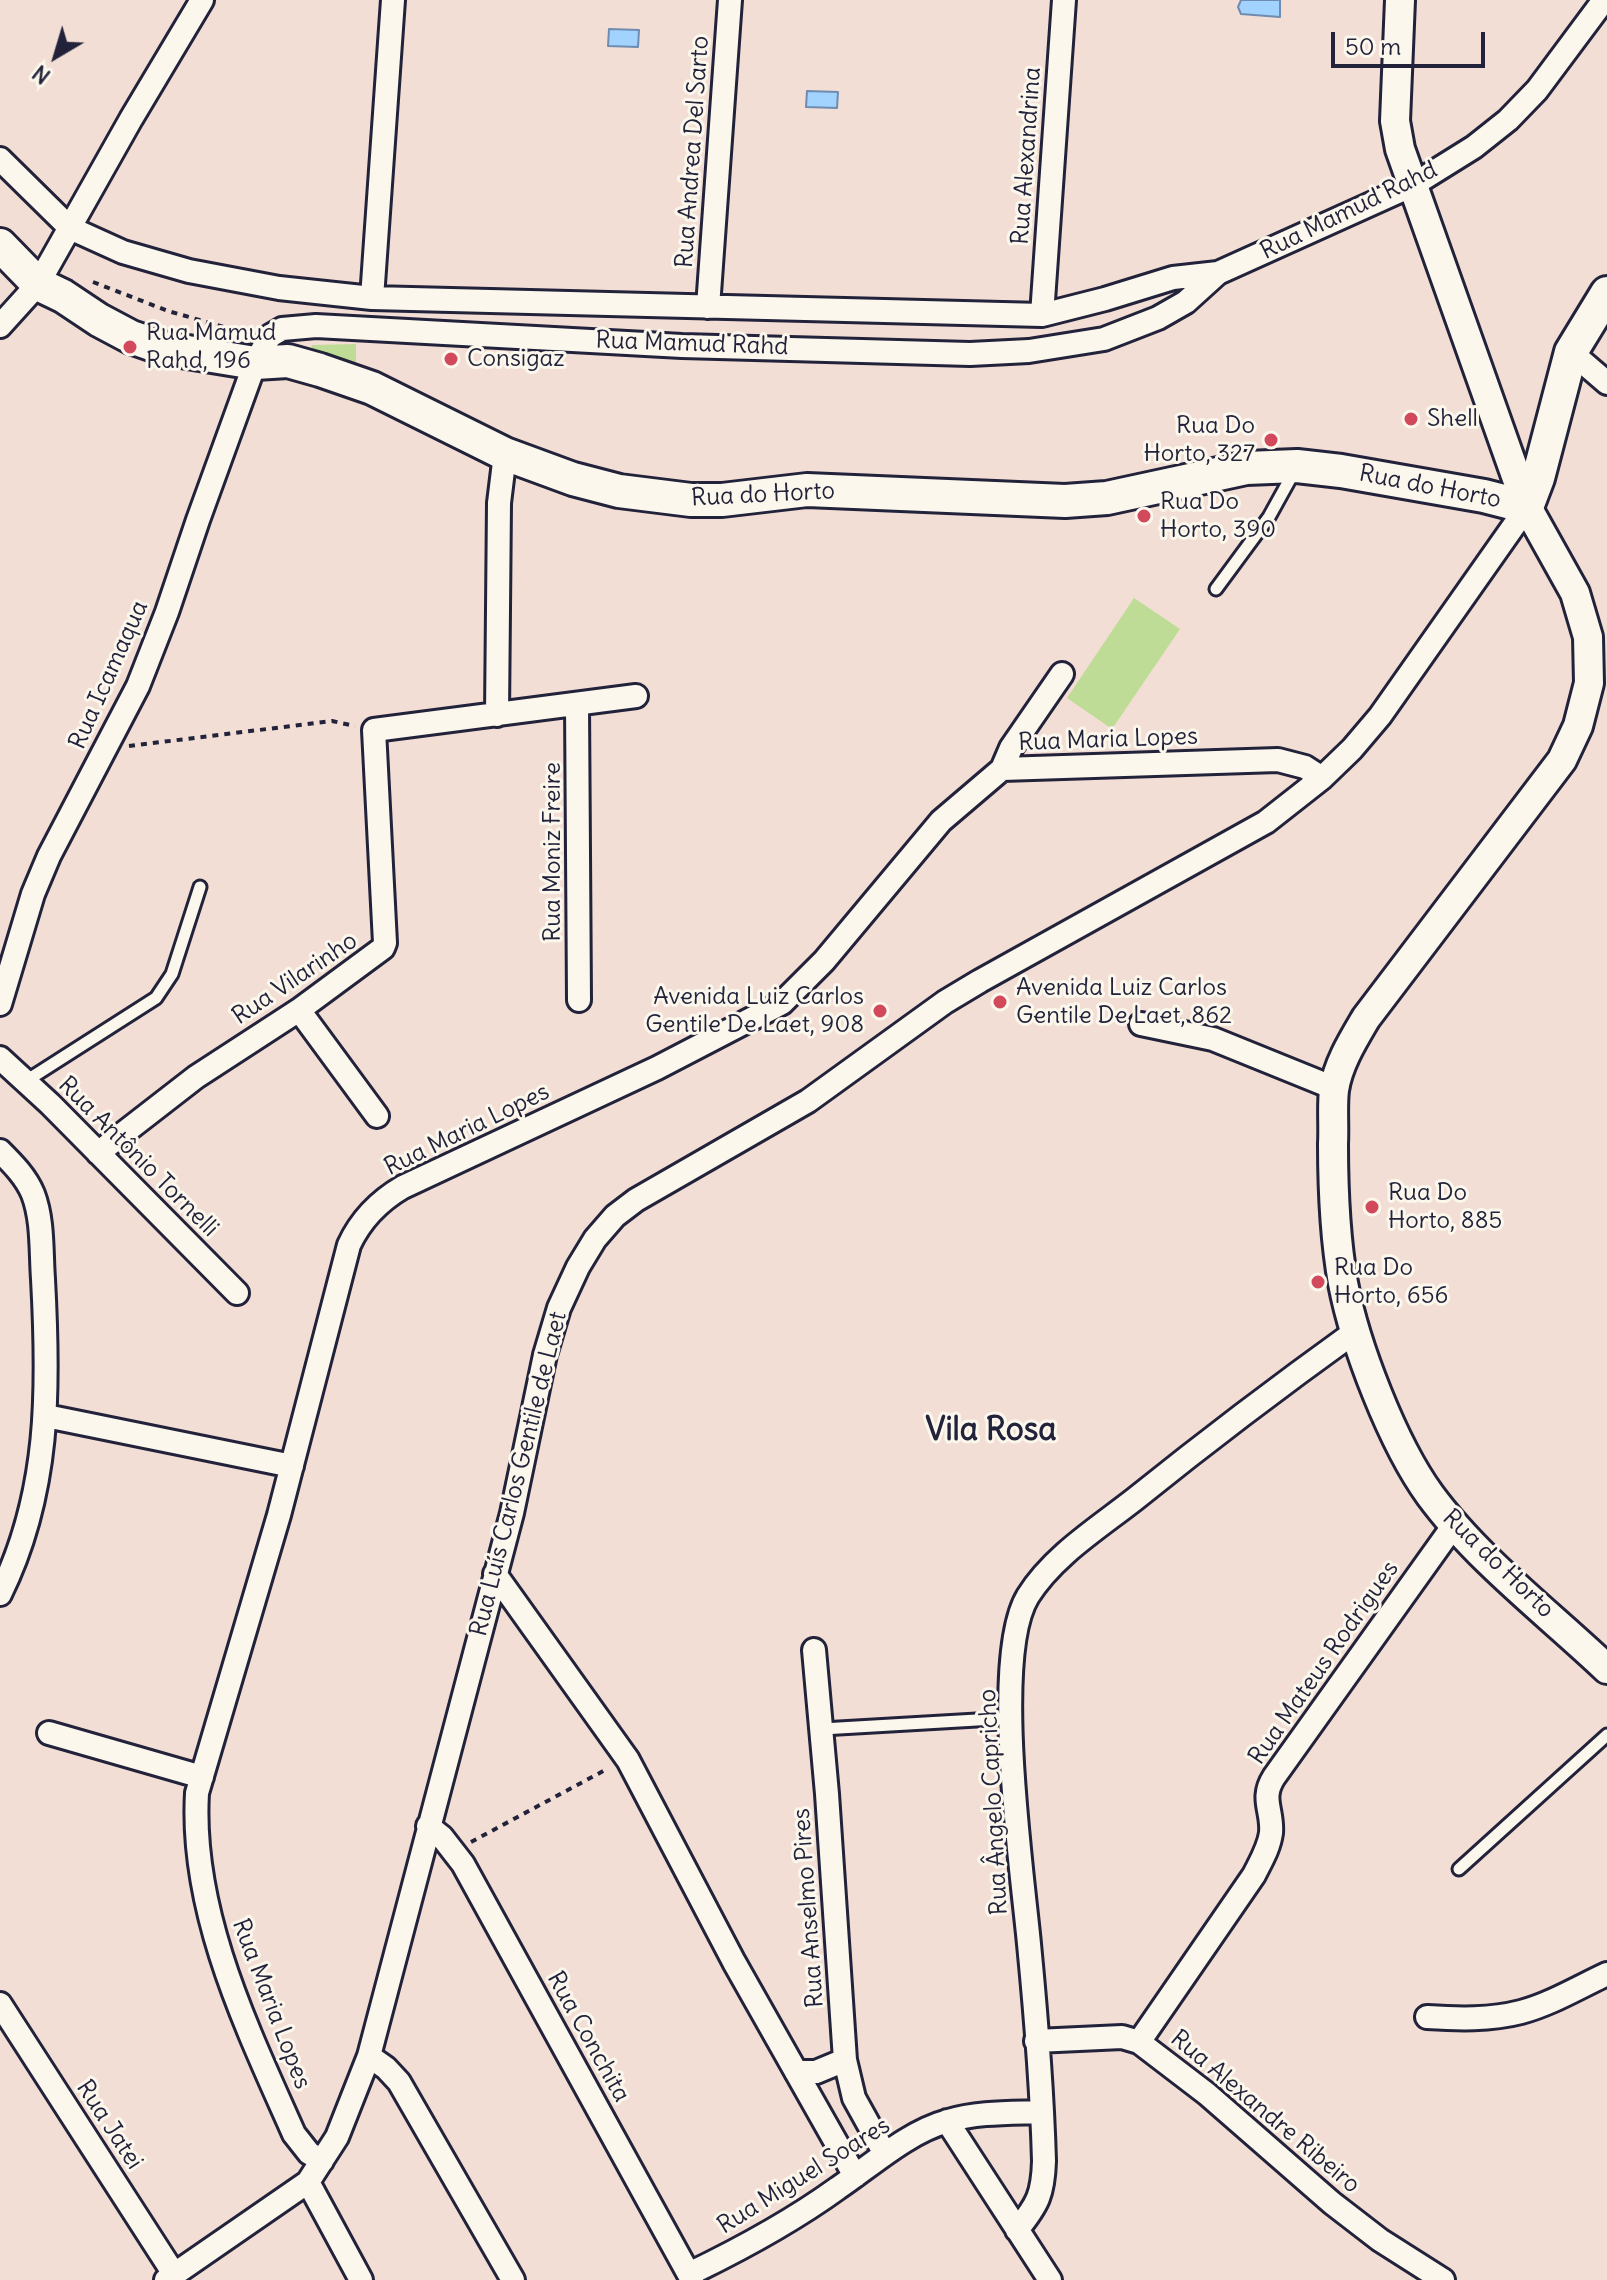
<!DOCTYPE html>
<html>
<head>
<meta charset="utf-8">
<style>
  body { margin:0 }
  #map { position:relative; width:1607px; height:2280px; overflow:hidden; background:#f2ded4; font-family:Delius,sans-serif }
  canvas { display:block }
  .north { position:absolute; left:16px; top:16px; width:80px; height:80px; -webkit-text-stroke:6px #fbf7ec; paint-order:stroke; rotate:218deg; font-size:22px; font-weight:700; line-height:32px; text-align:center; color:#22223b }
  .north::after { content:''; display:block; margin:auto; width:28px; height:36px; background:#22223b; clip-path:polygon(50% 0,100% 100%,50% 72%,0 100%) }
  .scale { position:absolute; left:1331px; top:32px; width:154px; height:36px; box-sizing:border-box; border:4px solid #22223b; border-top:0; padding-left:10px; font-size:24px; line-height:28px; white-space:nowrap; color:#22223b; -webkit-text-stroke:6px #fbf7ec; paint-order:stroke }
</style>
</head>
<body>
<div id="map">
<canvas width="1607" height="2280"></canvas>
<div class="north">N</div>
<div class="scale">50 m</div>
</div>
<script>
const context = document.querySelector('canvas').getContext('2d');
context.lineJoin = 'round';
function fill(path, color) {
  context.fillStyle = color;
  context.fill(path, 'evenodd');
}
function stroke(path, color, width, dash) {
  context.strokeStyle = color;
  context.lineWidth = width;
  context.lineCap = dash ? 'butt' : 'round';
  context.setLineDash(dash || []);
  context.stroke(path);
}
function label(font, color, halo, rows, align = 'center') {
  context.font = font + ' Delius,sans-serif';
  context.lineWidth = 6;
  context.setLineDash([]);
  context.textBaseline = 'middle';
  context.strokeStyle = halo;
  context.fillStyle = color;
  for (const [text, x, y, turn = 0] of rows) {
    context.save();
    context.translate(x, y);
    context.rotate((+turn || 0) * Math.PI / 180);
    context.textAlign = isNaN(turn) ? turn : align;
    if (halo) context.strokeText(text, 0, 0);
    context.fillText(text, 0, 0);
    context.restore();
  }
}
fill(new Path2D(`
  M 356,344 L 356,362 L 353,364 L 311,349 L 312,345 Z
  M 1134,598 L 1180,629 L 1112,729 L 1067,698 Z`), '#bedc95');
const water = new Path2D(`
  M 1241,0 L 1280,0 L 1280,17 L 1241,14 L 1238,7 Z
  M 609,29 L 639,30 L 638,47 L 608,46 Z
  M 807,91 L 838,92 L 837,108 L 806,107 Z`);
fill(water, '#a2d2fe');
stroke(water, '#6f8cb0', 2);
const service = new Path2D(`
  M 1216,589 L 1269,517 L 1295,470
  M 26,1081 L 156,998 L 172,974 L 200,887
  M 822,1729 L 1011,1718
  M 1459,1869 L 1607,1735`);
const minor = new Path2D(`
  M 0,159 L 70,228 L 123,252 L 189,271 L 279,288 L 372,298 L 1042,315 L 1105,299 L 1173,278 L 1218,273 L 1413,185 L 1474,147 L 1508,120 L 1537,90 L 1604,0
  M 372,298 L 393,0
  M 708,307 L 730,0
  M 1042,315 L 1064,0
  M 0,326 L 38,284 L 131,119 L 202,0
  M 1571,352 L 1607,383
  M 577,704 L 579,1000
  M 497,715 L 499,503 L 505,454
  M 1002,769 L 1011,748 L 1062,674
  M 0,1004 L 33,894 L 49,856 L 138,686 L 167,612 L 198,520 L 255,363 L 270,336 L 282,329 L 316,326 L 682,346 L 970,354 L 1029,351 L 1104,339 L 1158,318 L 1186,302 L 1218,273
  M 299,1010 L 377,1116
  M 1141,1024 L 1213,1039 L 1334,1088
  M 0,1058 L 50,1104 L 237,1293
  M 0,1151 C 13,1164 26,1177 33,1194 C 43,1220 41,1251 43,1279 C 49,1388 50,1493 0,1594
  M 98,1153 L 196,1077 L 299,1010 L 383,948 L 385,943 L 374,730 L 636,696
  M 46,1416 L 292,1466
  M 495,1574 L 628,1760 L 734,1962 L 855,2176
  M 814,1650 L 827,1794 L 845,2060 L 854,2098 L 885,2154
  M 49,1733 L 202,1777
  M 428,1826 L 442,1837 L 463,1864 L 692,2280
  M 0,2004 L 174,2274
  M 1427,2017 C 1458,2019 1490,2020 1521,2012 C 1551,2004 1579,1987 1607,1974
  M 1036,2041 L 1122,2037 L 1139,2042 L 1207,2094 L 1332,2203 L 1380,2240 L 1443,2280
  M 1139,2042 L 1254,1875 C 1261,1861 1269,1848 1271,1833 C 1273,1810 1260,1799 1274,1777 L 1454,1525
  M 369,2056 L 386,2068 L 399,2082 L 513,2280
  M 796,2072 L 816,2072 L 845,2060
  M 947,2121 L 1050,2280
  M 322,2161 L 309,2153 L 294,2134 C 247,2028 190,1912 197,1793 L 279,1515 L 349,1245 C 361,1219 379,1201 403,1187 L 657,1068 L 782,1003 L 824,961 L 941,821 L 1002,769 L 1278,760 L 1305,767 L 1322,778
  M 308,2182 L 361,2280
  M 1017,2230 C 1038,2204 1043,2194 1044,2161 C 1042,2089 1036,2016 1029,1944 C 1022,1869 991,1656 1028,1596 C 1053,1556 1098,1528 1135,1499 C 1207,1441 1281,1385 1356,1331
  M 689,2274 C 741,2249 791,2222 838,2188 C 872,2165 908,2132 948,2121 C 977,2112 1010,2113 1040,2112
  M 166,2280 L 308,2182 L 337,2137 L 369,2056 L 512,1513 L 545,1355 L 559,1308 L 578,1267 L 595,1239 L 615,1216 L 636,1200 L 808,1101 L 945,1002 L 980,981 L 1266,822 L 1322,778 L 1352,749 L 1380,716 L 1527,507`);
const tertiary = new Path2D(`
  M 1400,0 L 1395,121 L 1400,149 L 1527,507 L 1575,593 L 1588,637 L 1589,683 L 1578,726 L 1562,760 L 1366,1018 C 1353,1040 1338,1064 1334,1090 C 1332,1107 1334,1126 1333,1144 C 1333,1190 1335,1238 1343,1283 C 1355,1346 1393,1444 1430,1495 C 1477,1559 1549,1614 1607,1669`);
const secondary = new Path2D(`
  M 0,245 L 38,284 L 63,296 L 99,320 L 131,337 L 163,348 L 255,363 L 288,361 L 320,370 L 372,388 L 505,454 L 573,479 L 619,491 L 691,500 L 722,500 L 807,490 L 1065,501 L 1107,498 L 1246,468 L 1297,466 L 1341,471 L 1484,496 L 1527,507 L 1538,478 L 1571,352 L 1607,293`);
stroke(service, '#22223b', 17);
stroke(minor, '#22223b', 28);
stroke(tertiary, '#22223b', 34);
stroke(secondary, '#22223b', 38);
stroke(new Path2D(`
  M 93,282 L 168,311 L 245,333 L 246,336
  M 129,746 L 332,721 L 355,726
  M 471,1842 L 607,1769`), '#22223b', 4, [6, 6]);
stroke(service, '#fbf7ec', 11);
stroke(minor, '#fbf7ec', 22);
stroke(tertiary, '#fbf7ec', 28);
stroke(secondary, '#fbf7ec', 32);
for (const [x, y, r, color] of [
  [130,347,8,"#d1495b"],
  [451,359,8,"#d1495b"],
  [1411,419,8,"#d1495b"],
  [1271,440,8,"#d1495b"],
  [1144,516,8,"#d1495b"],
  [1000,1002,8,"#d1495b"],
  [880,1011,8,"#d1495b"],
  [1372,1207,8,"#d1495b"],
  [1318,1282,8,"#d1495b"]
]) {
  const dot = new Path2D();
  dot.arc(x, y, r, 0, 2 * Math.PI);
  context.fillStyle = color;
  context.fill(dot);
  stroke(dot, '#fbf7ec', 3);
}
label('24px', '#22223b', '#fbf7ec', [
  ["Rua Andrea Del Sarto",693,152,-86],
  ["Rua Alexandrina",1027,156,-86],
  ["Rua Mamud Rahd",1349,211,-26],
  ["Rua Mamud Rahd",692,344,2],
  ["Rua do Horto",1430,487,11],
  ["Rua do Horto",763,495,-3],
  ["Rua Icamaqua",109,675,-66],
  ["Rua Maria Lopes",1108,740,-2],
  ["Rua Moniz Freire",553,852,-90],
  ["Rua Vilarinho",295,979,-34],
  ["Rua Maria Lopes",467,1130,-26],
  ["Rua Antônio Tornelli",138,1157,45],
  ["Rua Luís Carlos Gentile de Laet",519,1474,-76],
  ["Rua do Horto",1498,1564,44],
  ["Rua Mateus Rodrigues",1324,1663,-55],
  ["Rua Ângelo Capricho",994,1802,-93],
  ["Rua Anselmo Pires",809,1908,-94],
  ["Rua Maria Lopes",271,2004,69],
  ["Rua Conchita",588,2037,61],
  ["Rua Alexandre Ribeiro",1265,2112,40],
  ["Rua Jatei",109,2125,57],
  ["Rua Miguel Soares",804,2176,-32]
]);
label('24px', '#22223b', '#fbf7ec', [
  ["Rua Mamud",146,333],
  ["Rahd, 196",146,361],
  ["Consigaz",467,359],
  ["Shell",1427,419],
  ["Rua Do",1255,426,"right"],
  ["Horto, 327",1255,454,"right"],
  ["Rua Do",1160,502],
  ["Horto, 390",1160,530],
  ["Avenida Luiz Carlos",1016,988],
  ["Gentile De Laet, 862",1016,1016],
  ["Avenida Luiz Carlos",864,997,"right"],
  ["Gentile De Laet, 908",864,1025,"right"],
  ["Rua Do",1388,1193],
  ["Horto, 885",1388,1221],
  ["Rua Do",1334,1268],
  ["Horto, 656",1334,1296]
], 'left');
label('bold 32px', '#22223b', '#fbf7ec', [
  ["Vila Rosa",991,1431]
]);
</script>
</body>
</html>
